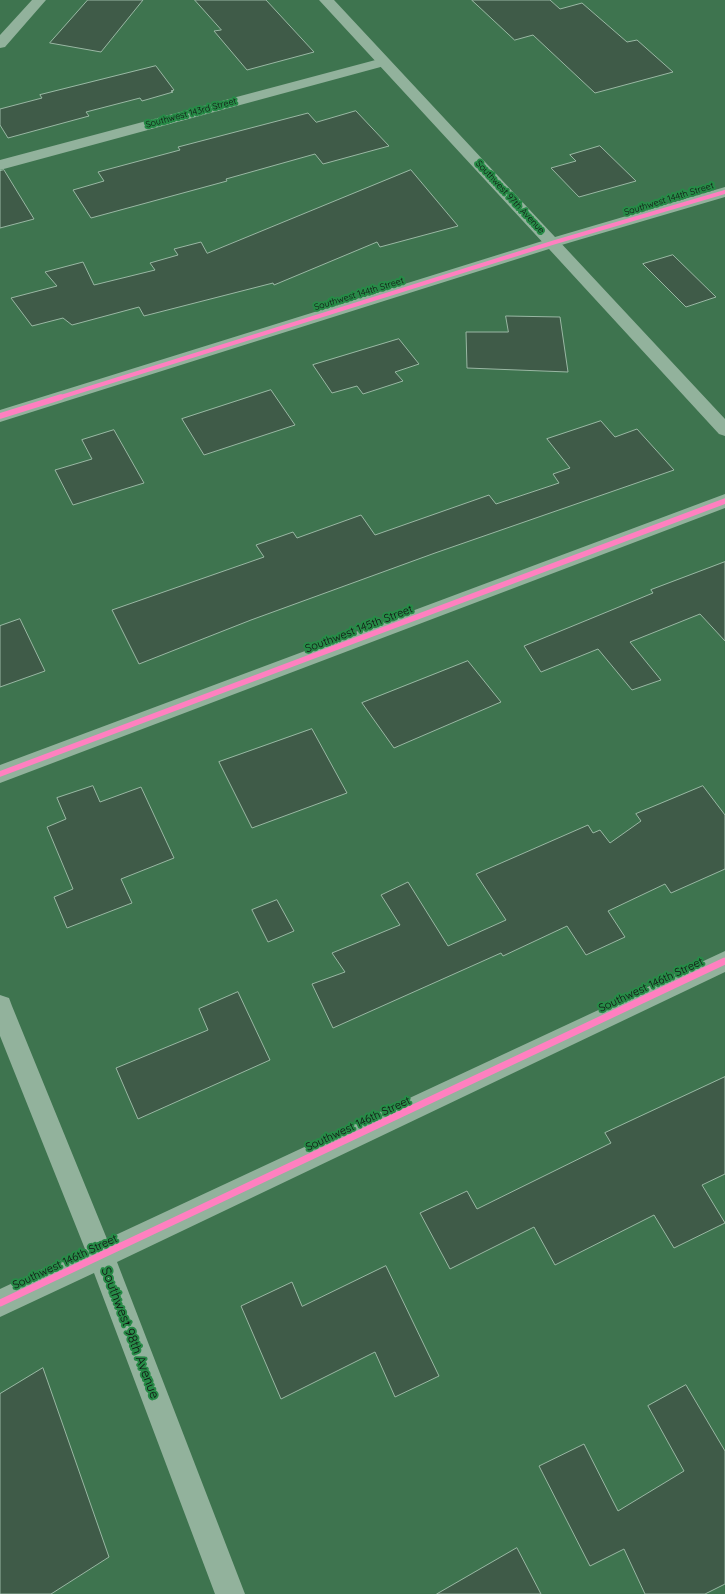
<!DOCTYPE html>
<html>
<head>
<meta charset="utf-8">
<style>
  body { margin:0 }
  canvas { display:block; background:#3e744f }
</style>
</head>
<body>
<canvas width="725" height="1594"></canvas>
<script>
const context = document.querySelector('canvas').getContext('2d');
context.lineJoin = 'round';
function fill(path, color) {
  context.fillStyle = color;
  context.fill(path, 'evenodd');
}
function stroke(path, color, width, dash) {
  context.strokeStyle = color;
  context.lineWidth = width;
  context.lineCap = dash ? 'butt' : 'round';
  context.setLineDash(dash || []);
  context.stroke(path);
}
function label(font, color, halo, rows, align = 'center') {
  context.font = font + ' Quicksand,sans-serif';
  context.lineWidth = 4;
  context.setLineDash([]);
  context.textBaseline = 'middle';
  context.strokeStyle = halo;
  context.fillStyle = color;
  for (const [text, x, y, turn = 0] of rows) {
    context.save();
    context.translate(x, y);
    context.rotate((+turn || 0) * Math.PI / 180);
    context.textAlign = isNaN(turn) ? turn : align;
    if (halo) context.strokeText(text, 0, 0);
    context.fillText(text, 0, 0);
    context.restore();
  }
}
const building = new Path2D(`
  M 88,0 L 143,0 L 101,52 L 50,43 Z
  M 195,0 L 266,0 L 314,52 L 247,70 L 214,31 L 221,30 Z
  M 472,0 L 550,0 L 560,9 L 582,3 L 627,42 L 637,40 L 673,72 L 595,93 L 533,35 L 515,40 Z
  M 156,66 L 174,90 L 171,91 L 173,92 L 142,101 L 140,98 L 86,112 L 89,116 L 8,138 L 0,125 L 0,109 L 42,98 L 40,95 Z
  M 356,111 L 389,146 L 323,164 L 315,154 L 226,179 L 227,181 L 91,218 L 73,190 L 104,181 L 98,172 L 180,150 L 178,147 L 308,113 L 316,122 Z
  M 600,146 L 636,181 L 579,197 L 551,168 L 576,161 L 570,155 Z
  M 4,170 L 34,219 L 0,228 L 0,171 Z
  M 411,170 L 458,226 L 380,247 L 377,242 L 274,285 L 273,283 L 144,316 L 139,307 L 72,325 L 63,318 L 32,326 L 11,298 L 57,286 L 45,272 L 83,262 L 94,285 L 155,270 L 150,263 L 178,255 L 174,249 L 201,242 L 207,253 Z
  M 673,255 L 716,297 L 686,307 L 643,264 Z
  M 506,316 L 560,317 L 568,372 L 467,368 L 466,332 L 508,332 Z
  M 399,339 L 419,364 L 395,372 L 403,381 L 363,394 L 357,386 L 332,393 L 313,365 Z
  M 271,390 L 295,425 L 204,455 L 182,419 Z
  M 601,421 L 615,437 L 637,429 L 674,470 L 435,553 L 251,620 L 139,664 L 112,610 L 264,557 L 256,545 L 293,532 L 297,538 L 361,515 L 375,535 L 489,495 L 496,504 L 559,483 L 553,474 L 570,468 L 547,439 Z
  M 114,430 L 144,483 L 73,505 L 55,470 L 92,459 L 82,440 Z
  M 725,562 L 725,641 L 700,614 L 630,642 L 661,680 L 632,690 L 598,649 L 541,672 L 524,646 L 653,593 L 651,590 Z
  M 20,619 L 45,671 L 0,687 L 0,626 Z
  M 468,661 L 501,702 L 394,748 L 362,703 Z
  M 312,729 L 347,793 L 252,828 L 219,762 Z
  M 93,786 L 100,802 L 141,787 L 174,858 L 121,879 L 132,903 L 67,928 L 54,897 L 73,889 L 47,827 L 66,819 L 57,798 Z
  M 703,786 L 725,815 L 725,869 L 671,893 L 665,884 L 608,911 L 625,937 L 586,955 L 567,926 L 503,956 L 501,953 L 333,1028 L 312,984 L 345,972 L 332,953 L 400,925 L 381,895 L 408,882 L 448,946 L 506,920 L 476,874 L 588,825 L 593,833 L 600,830 L 610,843 L 641,821 L 636,814 Z
  M 277,900 L 294,931 L 268,942 L 252,910 Z
  M 238,992 L 270,1060 L 138,1119 L 116,1068 L 208,1030 L 199,1009 Z
  M 725,1077 L 725,1174 L 702,1185 L 725,1223 L 674,1248 L 654,1215 L 555,1265 L 534,1227 L 450,1269 L 420,1213 L 467,1191 L 477,1209 L 611,1143 L 605,1133 Z
  M 386,1266 L 439,1376 L 395,1397 L 375,1352 L 281,1399 L 241,1306 L 292,1282 L 302,1306 Z
  M 43,1368 L 109,1557 L 51,1594 L 0,1594 L 0,1394 Z
  M 686,1385 L 725,1451 L 725,1584 L 705,1594 L 645,1594 L 624,1549 L 590,1566 L 539,1466 L 584,1444 L 618,1511 L 684,1471 L 648,1406 Z
  M 517,1548 L 541,1594 L 437,1594 Z`);
fill(building, '#3f5b48');
stroke(building, '#99b7a3', 1);
fill(new Path2D(`
  M 32,0 L 46,0 L 5,47 L 0,48 L 0,35 Z
  M 383,58 L 388,59 L 390,62 L 388,65 L 0,170 L 0,160 Z
  M 552,238 L 558,240 L 725,419 L 725,436 L 719,434 L 549,249 L 0,422 L 0,410 Z
  M 725,494 L 725,508 L 0,783 L 0,765 Z
  M 725,951 L 725,972 L 117,1262 L 245,1594 L 215,1594 L 94,1273 L 0,1317 L 0,1289 L 85,1249 L 0,1036 L 0,995 L 9,998 L 12,1006 L 107,1239 Z`), '#92b29c');
fill(new Path2D(`
  M 319,0 L 334,0 L 555,237 L 725,187 L 725,197 L 558,246 L 552,248 L 546,246 Z`), '#92b29c');
stroke(new Path2D(`
  M 58,398 L 552,243 L 725,192`), '#ff80c0', 4);
stroke(new Path2D(`
  M 0,416 L 61,397
  M 0,774 L 725,501`), '#ff80c0', 5.5);
stroke(new Path2D(`
  M 0,1303 L 725,961`), '#ff80c0', 7);
label('9px', '#111', '#278b47', [
  ["Southwest 143rd Street",191,113,-15],
  ["Southwest 97th Avenue",510,197,47],
  ["Southwest 144th Street",669,199,-17],
  ["Southwest 144th Street",359,294,-17]
]);
label('11px', '#111', '#278b47', [
  ["Southwest 145th Street",359,629,-21],
  ["Southwest 146th Street",651,985,-25],
  ["Southwest 146th Street",358,1124,-25],
  ["Southwest 146th Street",65,1262,-25]
]);
label('13px', '#111', '#278b47', [
  ["Southwest 98th Avenue",130,1333,69]
]);
</script>
</body>
</html>
